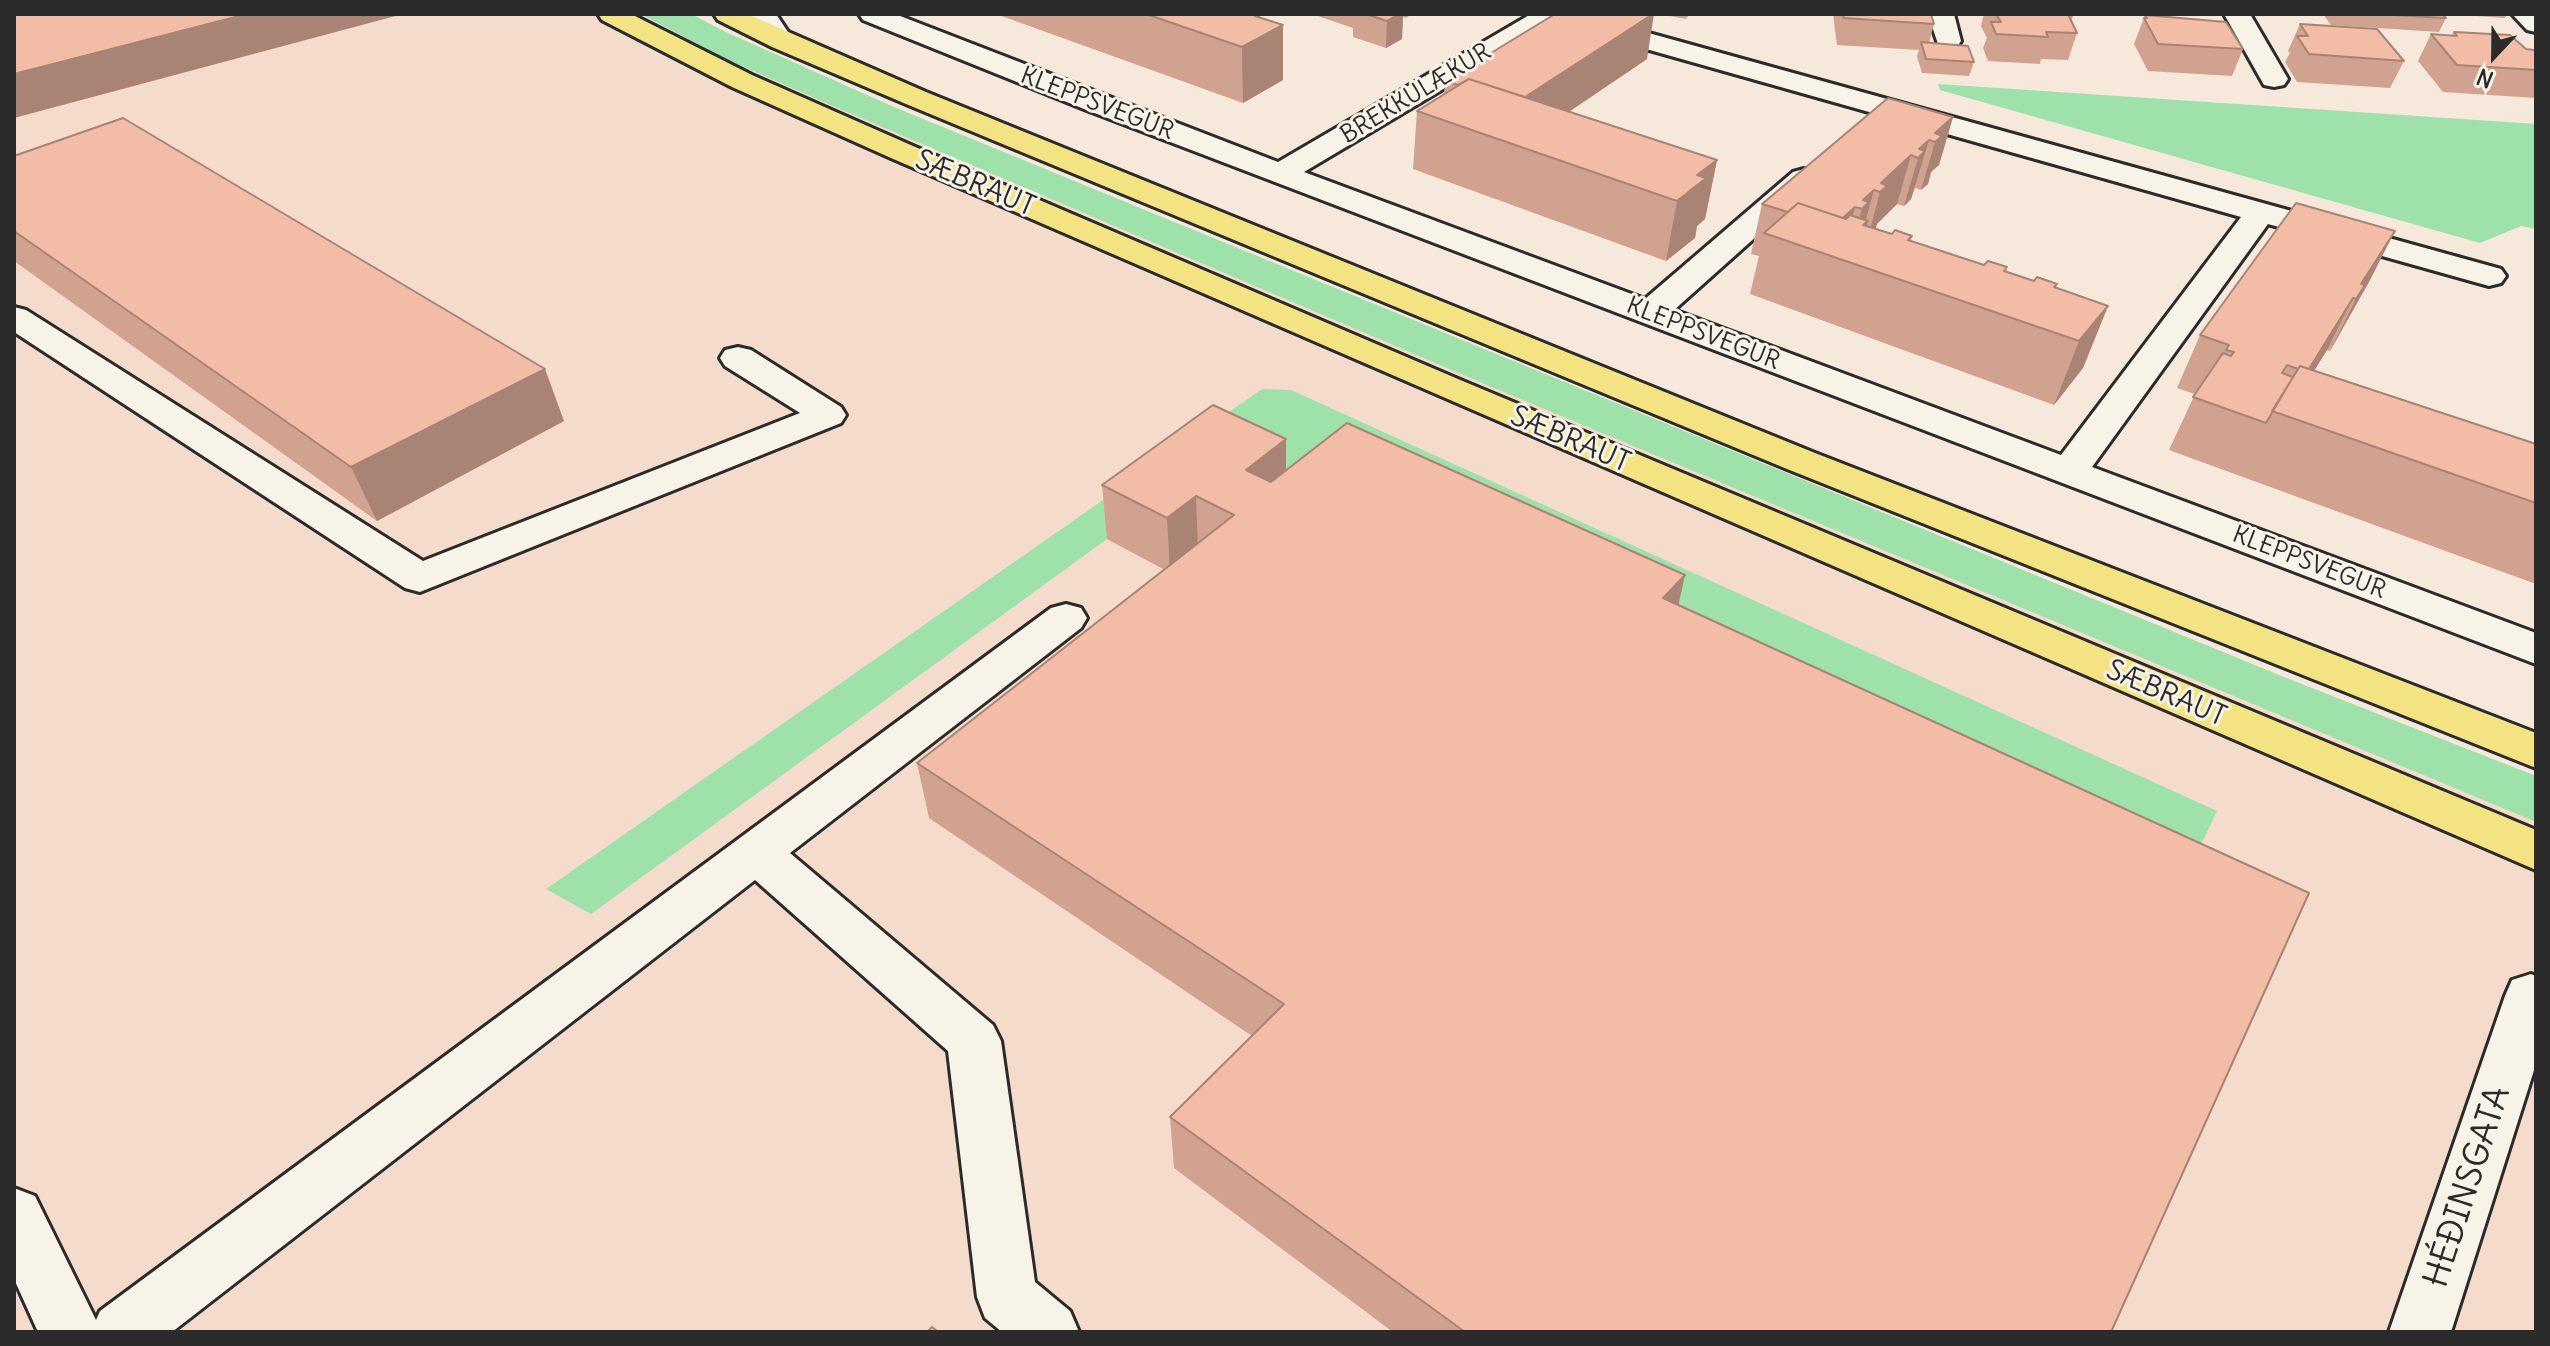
<!DOCTYPE html>
<html>
<head>
<meta charset="utf-8">
<style>
  body { margin:0 }
  #map { position:relative; width:2550px; height:1346px; overflow:hidden; background:#f6e8db; font-family:Delius,sans-serif }
  canvas { display:block }
  .frame { position:absolute; inset:0; border:16px solid #2b2b2b; pointer-events:none }
  .north { position:absolute; left:2454px; top:16px; width:80px; height:80px; -webkit-text-stroke:6px #f7f3e8; paint-order:stroke; rotate:202deg; font-size:22px; font-weight:700; line-height:32px; text-align:center; color:#2b2b2b }
  .north::after { content:''; display:block; margin:auto; width:28px; height:36px; background:#2b2b2b; clip-path:polygon(50% 0,100% 100%,50% 72%,0 100%) }
</style>
</head>
<body>
<div id="map">
<canvas width="2550" height="1346"></canvas>
<div class="frame"></div>
<div class="north">N</div>
</div>
<script>
const context = document.querySelector('canvas').getContext('2d');
context.lineJoin = 'round';
function fill(path, color) {
  context.fillStyle = color;
  context.fill(path, 'evenodd');
}
function stroke(path, color, width, dash) {
  context.strokeStyle = color;
  context.lineWidth = width;
  context.lineCap = dash ? 'butt' : 'round';
  context.setLineDash(dash || []);
  context.stroke(path);
}
function label(font, color, halo, rows, align = 'center') {
  context.font = font + ' Delius,sans-serif';
  context.lineWidth = 6;
  context.setLineDash([]);
  context.textBaseline = 'middle';
  context.strokeStyle = halo;
  context.fillStyle = color;
  for (const [text, x, y, turn = 0] of rows) {
    context.save();
    context.translate(x, y);
    context.rotate((+turn || 0) * Math.PI / 180);
    context.textAlign = isNaN(turn) ? turn : align;
    if (halo) context.strokeText(text, 0, 0);
    context.fillText(text, 0, 0);
    context.restore();
  }
}
fill(new Path2D(`
  M 14,14 L 641,14 L 724,58 L 819,100 L 1489,386 L 2536,822 L 2536,1332 L 14,1332 Z`), '#f5dbcb');
fill(new Path2D(`
  M 641,14 L 691,14 L 728,33 L 894,107 L 2289,679 L 2536,776 L 2536,822 L 1489,386 L 819,100 L 724,58 Z
  M 1938,84 L 2536,124 L 2536,229 L 2521,226 L 2480,243 L 1940,90 Z
  M 1262,389 L 1291,390 L 2217,811 L 2174,901 L 1107,539 L 591,914 L 546,889 Z`), '#9fe1aa');
const minor = new Path2D(`
  M 750,14 L 776,14 L 794,41 L 790,47 L 772,47 Z
  M 859,14 L 895,14 L 1278,162 L 1531,14 L 1580,14 L 2501,269 L 2506,276 L 2501,283 L 2489,286 L 2268,224 L 2092,467 L 2536,633 L 2536,664 L 1084,109 L 863,20 ZM 1554,23 L 2241,217 L 2061,455 L 1674,310 L 1815,184 L 1819,178 L 1815,172 L 1804,169 L 1793,172 L 1645,299 L 1304,172 Z
  M 1928,14 L 1954,14 L 1961,41 L 1957,47 L 1939,47 Z
  M 2224,14 L 2250,14 L 2288,79 L 2284,85 L 2274,87 L 2264,85 Z
  M 2512,14 L 2536,14 L 2536,32 L 2527,30 Z
  M 14,307 L 26,310 L 423,561 L 800,413 L 725,366 L 720,358 L 725,350 L 738,347 L 751,350 L 841,407 L 846,415 L 841,423 L 420,592 L 405,588 L 14,332 Z
  M 1066,604 L 1081,608 L 1087,618 L 1081,628 L 790,853 L 993,1025 L 1001,1041 L 1035,1282 L 1070,1311 L 1079,1332 L 1002,1332 L 985,1318 L 977,1297 L 948,1051 L 755,880 L 172,1332 L 38,1332 L 14,1279 L 14,1188 L 35,1196 L 96,1320 L 100,1311 L 1051,608 Z
  M 2531,974 L 2536,976 L 2536,1064 L 2451,1332 L 2389,1332 L 2505,996 L 2512,980 Z`);
const major = new Path2D(`
  M 598,14 L 631,14 L 752,75 L 913,146 L 1458,379 L 2536,830 L 2536,870 L 891,158 L 732,87 L 602,20 Z
  M 714,14 L 747,14 L 926,92 L 1815,453 L 2536,733 L 2536,768 L 1787,469 L 906,104 L 772,47 L 718,20 Z`);
stroke(minor, '#2b2b2b', 6);
stroke(major, '#2b2b2b', 6);
fill(minor, '#f7f3e8');
fill(major, '#f4e382');
fill(new Path2D(`
  M 996,14 L 1260,14 L 1260,17 L 1283,80 L 1243,103 Z
  M 1312,14 L 1412,14 L 1406,18 L 1403,17 L 1402,39 L 1386,48 L 1353,37 L 1353,28 Z
  M 1660,14 L 1690,14 L 1686,19 Z
  M 1833,14 L 1931,14 L 1934,24 L 1929,43 L 1974,62 L 1969,76 L 1922,73 L 1917,56 L 1919,50 L 1837,45 Z
  M 1984,14 L 2074,14 L 2071,22 L 2077,33 L 2068,60 L 2041,59 L 2040,64 L 1988,61 L 1983,48 L 1987,38 L 1981,26 Z
  M 2323,14 L 2442,14 L 2446,18 L 2439,32 L 2331,25 Z
  M 2447,14 L 2507,14 L 2505,18 Z
  M 2145,15 L 2243,49 L 2232,76 L 2148,71 L 2134,44 Z
  M 2300,24 L 2404,61 L 2390,88 L 2297,82 L 2285,62 L 2290,53 L 2288,51 Z
  M 2454,32 L 2536,52 L 2536,98 L 2443,92 L 2418,61 L 2431,34 L 2452,35 Z
  M 1647,59 L 1569,112 L 1717,160 L 1705,219 L 1697,226 L 1695,238 L 1666,261 L 1413,169 L 1417,111 L 1444,94 L 1445,81 Z
  M 1953,117 L 1939,165 L 1931,172 L 1928,184 L 1921,190 L 1915,188 L 1911,199 L 1904,206 L 1897,204 L 1877,224 L 1875,229 L 1892,234 L 1912,236 L 1911,241 L 1984,265 L 2007,267 L 2006,272 L 2034,281 L 2057,284 L 2055,288 L 2108,306 L 2083,368 L 2054,405 L 1750,294 L 1759,256 L 1751,254 L 1762,204 Z
  M 14,156 L 564,421 L 377,521 L 14,261 Z
  M 2369,282 L 2358,299 L 2338,337 L 2330,351 L 2327,350 L 2314,371 L 2536,444 L 2536,584 L 2169,450 L 2195,394 L 2177,388 L 2200,335 Z
  M 1286,470 L 1685,575 L 1678,605 L 2111,1332 L 1393,1332 L 1174,1168 L 1170,1117 L 1252,1036 L 929,818 L 917,763 L 1165,570 L 1107,539 L 1102,485 Z`), '#d0a28f');
fill(new Path2D(`
  M 247,14 L 403,14 L 14,118 L 14,74 Z
  M 1258,14 L 1260,14 L 1260,37 L 1283,25 L 1283,80 L 1243,103 L 1242,47 L 1255,16 Z
  M 1375,14 L 1403,14 L 1402,39 L 1386,48 L 1387,21 Z
  M 1654,14 L 1647,59 L 1518,146 L 1515,104 Z
  M 1953,117 L 1939,165 L 1931,172 L 1928,184 L 1921,190 L 1935,142 L 1935,133 Z
  M 1929,140 L 1911,199 L 1904,206 L 1918,158 L 1919,149 Z
  M 1911,155 L 1897,204 L 1877,224 L 1874,235 L 1867,241 L 1880,192 L 1881,183 Z
  M 1717,160 L 1705,219 L 1697,226 L 1695,238 L 1666,261 L 1677,201 L 1697,175 Z
  M 1874,190 L 1865,223 L 1868,221 L 1856,265 L 1848,259 L 1862,209 L 1863,200 Z
  M 1855,207 L 1842,257 L 1834,227 Z
  M 2395,231 L 2369,282 L 2330,351 L 2356,299 L 2361,284 Z
  M 2353,298 L 2327,350 L 2286,416 L 2307,372 Z
  M 2108,306 L 2083,368 L 2054,405 L 2079,341 Z
  M 545,369 L 564,421 L 377,521 L 351,467 Z
  M 1286,439 L 1286,492 L 1246,470 Z
  M 1196,496 L 1198,550 L 1170,572 L 1167,518 Z
  M 1685,575 L 1673,629 L 1663,598 Z`), '#a98474');
const building = new Path2D(`
  M 14,14 L 247,14 L 14,74 Z
  M 1146,14 L 1258,14 L 1255,16 L 1283,25 L 1242,47 Z
  M 1366,14 L 1400,14 L 1387,21 Z
  M 1555,14 L 1653,14 L 1525,97 L 1469,79 L 1458,85 L 1445,81 Z
  M 1843,14 L 1931,14 L 1934,24 L 1844,18 Z
  M 1996,14 L 2074,14 L 2068,14 L 2077,33 L 2046,32 L 2048,37 L 1996,34 L 1991,22 L 2001,22 Z
  M 2376,14 L 2442,14 L 2446,18 Z
  M 2145,15 L 2226,22 L 2243,49 L 2158,44 L 2144,18 L 2147,18 Z
  M 2300,24 L 2377,29 L 2404,61 L 2309,54 L 2297,36 L 2308,36 Z
  M 2454,32 L 2510,35 L 2526,49 L 2534,50 L 2536,52 L 2536,70 L 2457,65 L 2431,34 L 2457,36 Z
  M 1921,42 L 1968,46 L 1974,62 L 1926,59 Z
  M 1469,79 L 1717,160 L 1697,175 L 1706,178 L 1677,201 L 1417,111 Z
  M 1888,98 L 1953,117 L 1935,133 L 1942,136 L 1935,142 L 1929,140 L 1919,149 L 1925,151 L 1918,158 L 1911,155 L 1881,183 L 1887,186 L 1880,192 L 1874,190 L 1863,200 L 1869,202 L 1862,209 L 1855,207 L 1843,218 L 1798,203 L 1788,212 L 1762,204 Z
  M 123,118 L 545,369 L 351,467 L 14,231 L 14,156 Z
  M 1798,203 L 1846,219 L 1850,215 L 1868,221 L 1863,225 L 1892,234 L 1895,230 L 1912,236 L 1908,240 L 1984,265 L 1988,261 L 2007,267 L 2004,271 L 2034,281 L 2037,277 L 2057,284 L 2054,287 L 2108,306 L 2079,341 L 1764,233 Z
  M 2296,203 L 2395,231 L 2361,284 L 2365,285 L 2356,299 L 2353,298 L 2309,369 L 2300,366 L 2298,369 L 2287,365 L 2282,373 L 2293,377 L 2266,423 L 2193,397 L 2223,353 L 2231,356 L 2234,352 L 2226,350 L 2229,345 L 2200,335 Z
  M 2300,366 L 2536,444 L 2536,503 L 2272,411 Z
  M 1213,405 L 1286,439 L 1246,470 L 1271,482 L 1347,423 L 1685,575 L 1663,598 L 2309,893 L 2111,1332 L 1465,1332 L 1170,1117 L 1284,1004 L 917,763 L 1234,515 L 1196,496 L 1167,518 L 1102,485 Z
  M 932,1327 L 938,1332 L 927,1332 Z`);
fill(building, '#f2bca6');
stroke(building, '#a98474', 2);
label('24px', '#2b2b2b', '#f7f3e8', [
  ["BREKKULÆKUR",1416,94,-31],
  ["KLEPPSVEGUR",1097,104,21],
  ["KLEPPSVEGUR",1703,334,21],
  ["KLEPPSVEGUR",2309,563,21]
]);
label('28px', '#2b2b2b', '#f7f3e8', [
  ["SÆBRAUT",975,184,23],
  ["SÆBRAUT",1570,440,23],
  ["SÆBRAUT",2166,694,23]
]);
label('34px', '#2b2b2b', '#f7f3e8', [
  ["HÉÐINSGATA",2468,1187,-72]
]);
</script>
</body>
</html>
